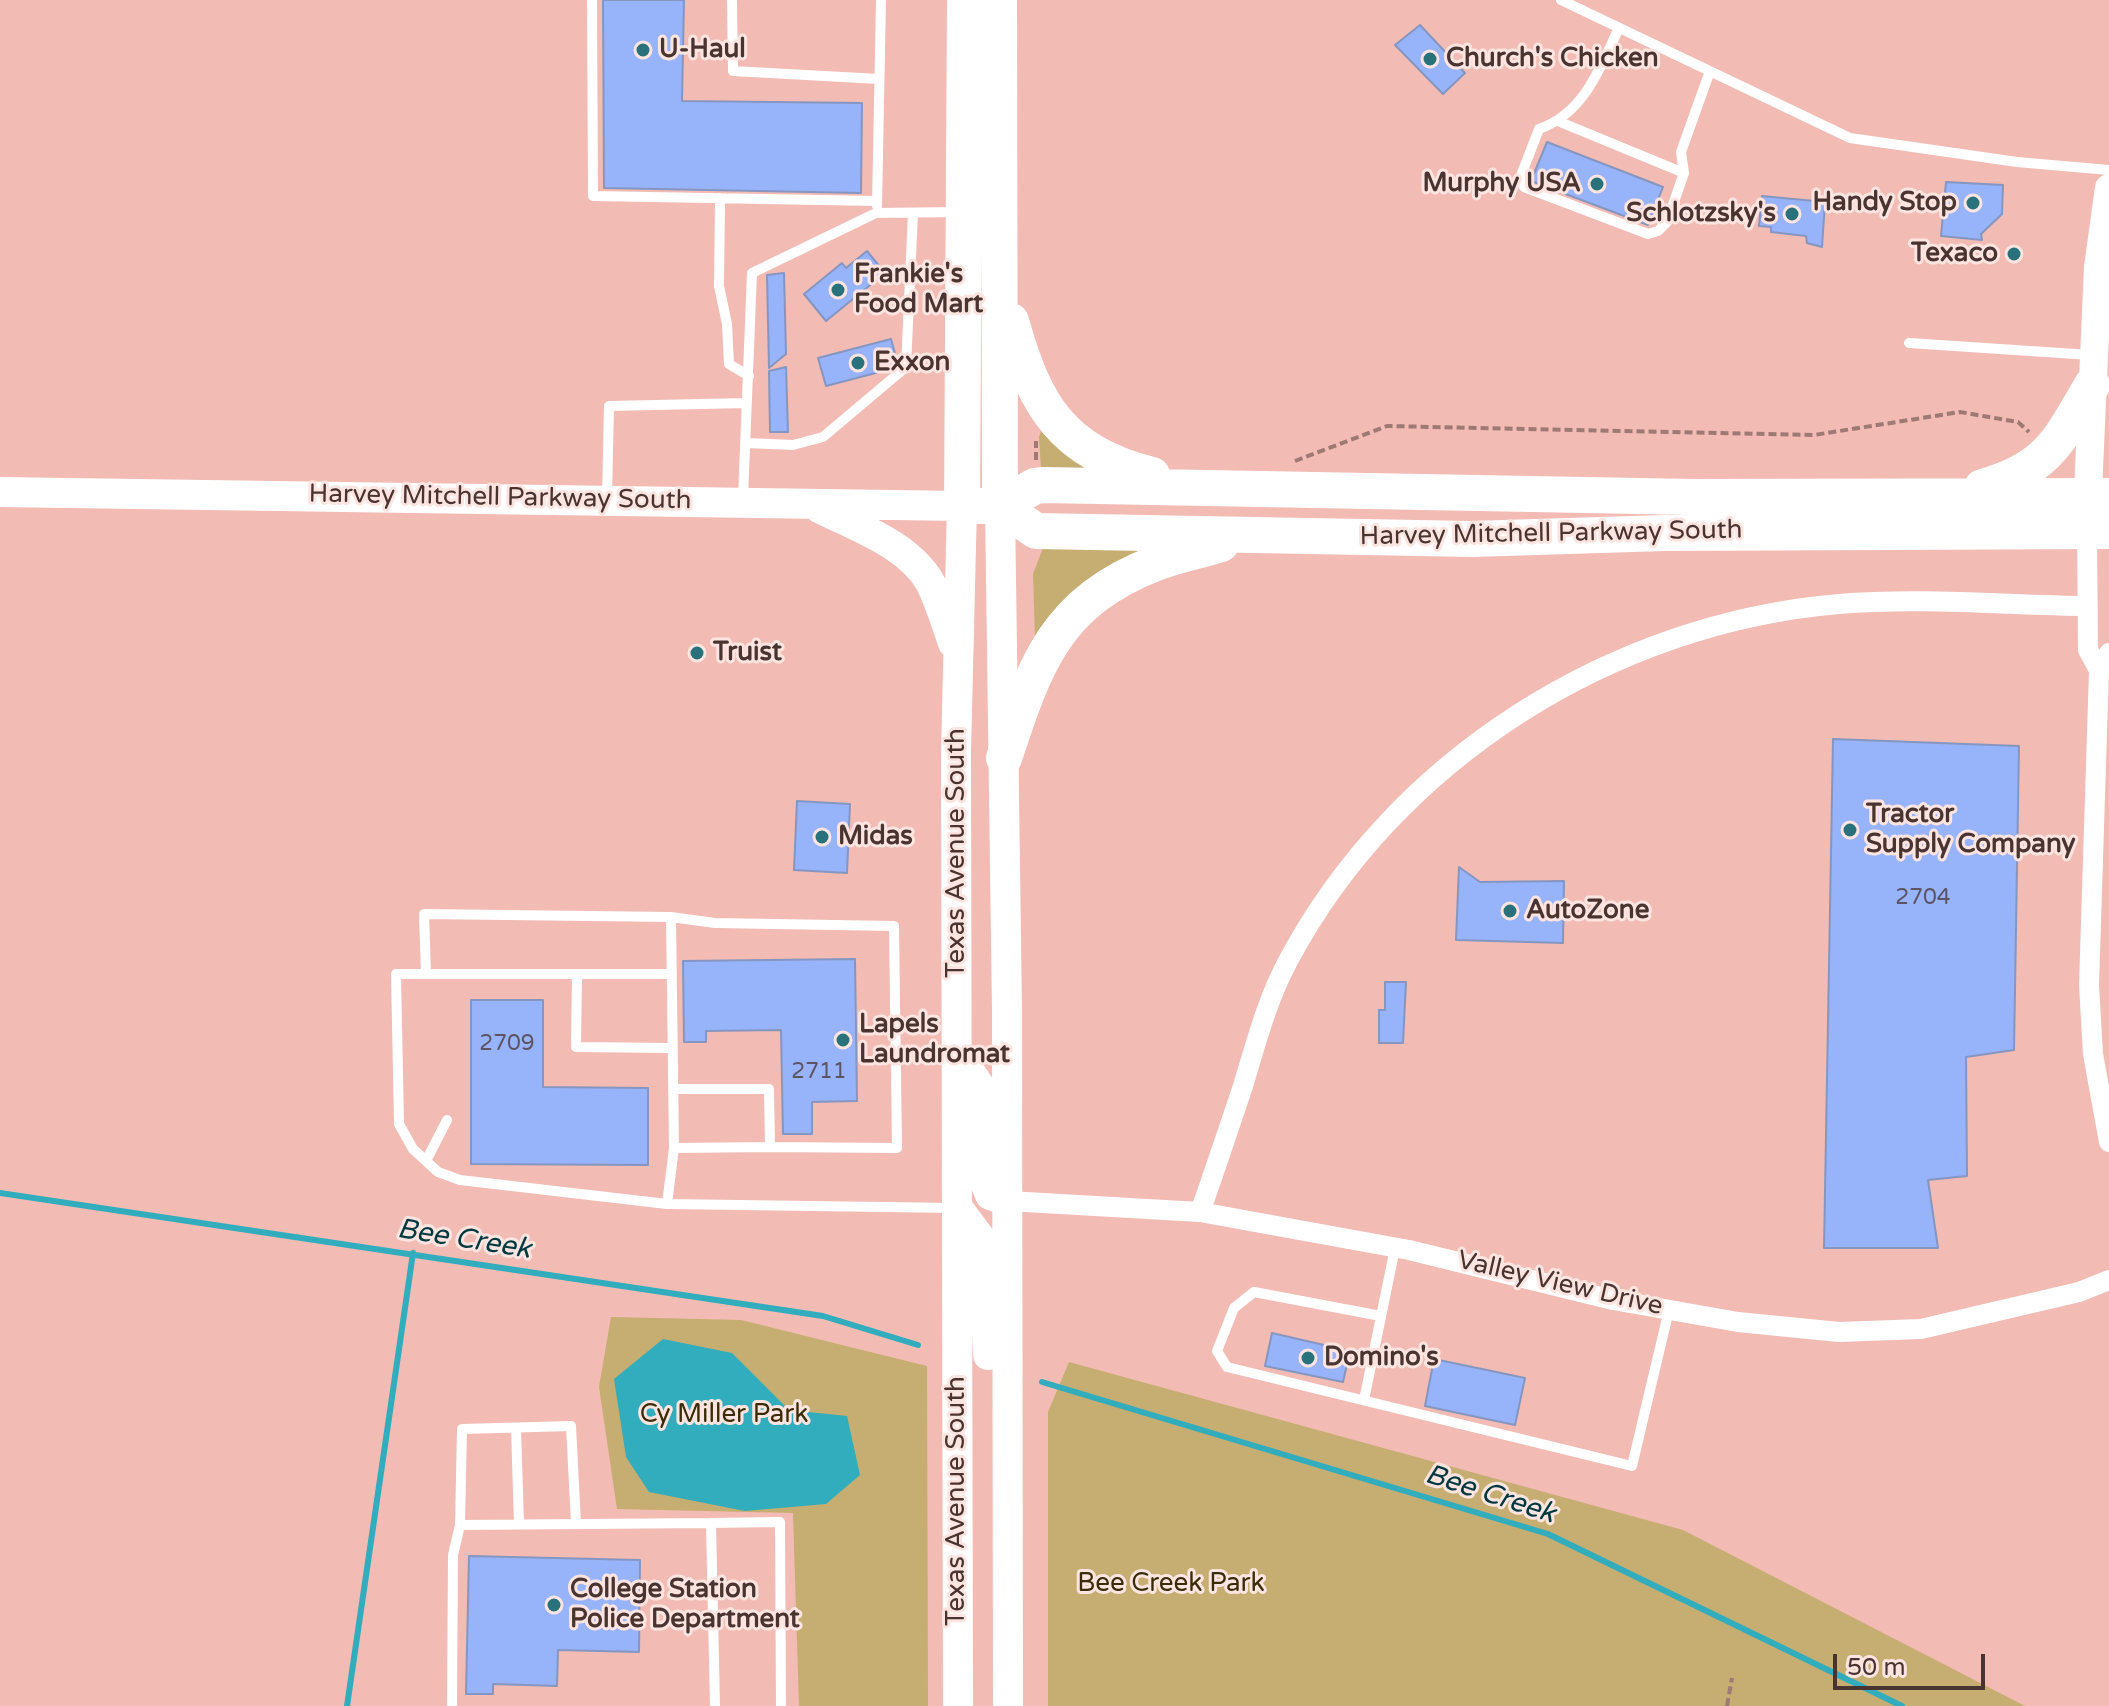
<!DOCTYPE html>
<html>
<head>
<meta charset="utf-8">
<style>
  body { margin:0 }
  #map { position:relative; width:2109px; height:1706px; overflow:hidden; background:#f2bbb3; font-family:"Varela Round",sans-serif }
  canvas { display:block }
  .scale { position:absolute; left:1833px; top:1654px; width:152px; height:36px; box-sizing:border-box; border:4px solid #4a3431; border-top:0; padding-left:10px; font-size:24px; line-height:28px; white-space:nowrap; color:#4a3431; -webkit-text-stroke:6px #fce5e1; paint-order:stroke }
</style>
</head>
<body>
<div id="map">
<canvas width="2109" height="1706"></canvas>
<div class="scale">50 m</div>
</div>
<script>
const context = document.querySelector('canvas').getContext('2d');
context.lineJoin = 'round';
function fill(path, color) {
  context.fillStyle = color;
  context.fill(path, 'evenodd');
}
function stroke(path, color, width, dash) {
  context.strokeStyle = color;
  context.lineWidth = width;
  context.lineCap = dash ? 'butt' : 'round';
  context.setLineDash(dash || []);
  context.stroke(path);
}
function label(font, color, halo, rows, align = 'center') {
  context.font = font + ' "Varela Round",sans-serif';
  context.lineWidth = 6;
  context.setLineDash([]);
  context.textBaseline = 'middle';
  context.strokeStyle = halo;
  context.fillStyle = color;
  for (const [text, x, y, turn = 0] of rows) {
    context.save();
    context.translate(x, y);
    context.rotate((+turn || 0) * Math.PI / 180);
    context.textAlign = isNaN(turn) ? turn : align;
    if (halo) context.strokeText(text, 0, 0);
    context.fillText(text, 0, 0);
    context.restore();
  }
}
fill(new Path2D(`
  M 1042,429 L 1107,471 L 1041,468 L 1039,437 Z
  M 1043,548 L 1155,549 L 1035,639 L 1033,574 Z
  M 611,1317 L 741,1320 L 927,1366 L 928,1706 L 799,1706 L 793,1513 L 617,1509 L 599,1387 Z
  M 1069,1362 L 1683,1530 L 2025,1706 L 1048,1706 L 1048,1412 Z`), '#c6ad71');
fill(new Path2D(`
  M 663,1339 L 732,1353 L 789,1410 L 847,1416 L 860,1475 L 826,1504 L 745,1511 L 649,1492 L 626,1457 L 614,1379 Z`), '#31adbd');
stroke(new Path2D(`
  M 0,1193 L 823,1316 L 918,1345
  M 1042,1382 L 1548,1534 L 1902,1706
  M 347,1706 L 413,1253`), '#31adbd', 6);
const building = new Path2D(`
  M 603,0 L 684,0 L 682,101 L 862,103 L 861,193 L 604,188 Z
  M 1420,25 L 1465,73 L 1443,94 L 1395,45 Z
  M 1547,142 L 1663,187 L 1648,225 L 1531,181 Z
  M 1946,182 L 2003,185 L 2002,214 L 1981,234 L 1982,240 L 1941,236 Z
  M 1762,196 L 1825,202 L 1822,247 L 1807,243 L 1806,236 L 1771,232 L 1771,227 L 1759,226 Z
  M 867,251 L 885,273 L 826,321 L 804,294 L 842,263 L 846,268 Z
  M 784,273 L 786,354 L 769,368 L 767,275 Z
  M 891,339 L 898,364 L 891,369 L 826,386 L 818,358 Z
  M 786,367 L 788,432 L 770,432 L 769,371 Z
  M 1833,739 L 2019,746 L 2014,1050 L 1966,1057 L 1967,1176 L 1928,1180 L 1938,1248 L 1824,1248 Z
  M 797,801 L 850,804 L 847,873 L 794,870 Z
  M 1459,867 L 1480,882 L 1564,881 L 1563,943 L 1456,940 Z
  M 855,959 L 857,1101 L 812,1102 L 812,1134 L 783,1134 L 781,1030 L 706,1031 L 706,1042 L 684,1042 L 683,961 Z
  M 1385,982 L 1406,982 L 1403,1043 L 1379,1043 L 1379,1010 L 1385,1010 Z
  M 471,1000 L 543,1000 L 543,1087 L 648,1088 L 648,1165 L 471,1164 Z
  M 1272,1333 L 1350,1351 L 1343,1382 L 1265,1366 Z
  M 1434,1359 L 1525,1378 L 1515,1425 L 1425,1406 Z
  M 469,1556 L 640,1560 L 639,1652 L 558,1650 L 557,1686 L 493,1684 L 493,1694 L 466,1694 Z`);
fill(building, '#97b3fa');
stroke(building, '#8596c0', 2);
stroke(new Path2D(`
  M 1036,460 L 1036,441
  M 1295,461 L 1387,426 L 1814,435 L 1960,412 L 2018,422 L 2029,432
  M 1727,1706 L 1732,1678`), '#9f7973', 4, [8, 4]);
stroke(new Path2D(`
  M 592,0 L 593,196 L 877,201
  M 732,0 L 733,71 L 879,79
  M 1561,0 L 1850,138 L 2017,162 L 2109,170
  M 1618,30 C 1599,70 1584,113 1539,129 L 1520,178 L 1524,187 L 1648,234 L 1658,231 L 1667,222 L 1684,173 L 1681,152 L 1710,71
  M 1560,122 L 1684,173
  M 720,198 L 719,286 L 727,324 L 729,364 L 749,376
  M 877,206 L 881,0
  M 1909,343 L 2091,355
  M 746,443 L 793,445 L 823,437 L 906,367 L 913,213
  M 607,498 L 609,406 L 747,403
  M 743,498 L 752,273 L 876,213 L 957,212
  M 671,917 L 715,923 L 894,926 L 897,1148 L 770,1147
  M 426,974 L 396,974 L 399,1124 L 413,1149 L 438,1172 L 460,1180 L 667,1204
  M 577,974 L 576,1047 L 672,1048
  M 671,974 L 426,974 L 424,914 L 671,917 L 674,1148 L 667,1204 L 956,1208
  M 673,1089 L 769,1089 L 770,1147 L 674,1148
  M 426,1161 L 447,1120
  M 1381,1316 L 1254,1292 L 1234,1308 L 1217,1351 L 1227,1367 L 1632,1466 L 1669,1310
  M 1364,1400 L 1395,1248
  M 516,1428 L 519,1524
  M 460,1525 L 711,1523
  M 452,1706 L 453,1555 L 460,1525 L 462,1429 L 571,1426 L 576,1524
  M 715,1706 L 711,1523 L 780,1522 L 781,1706`), '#fff', 10);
stroke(new Path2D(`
  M 2087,531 L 2088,650 L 2099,670
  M 2109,653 L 2099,670 L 2089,985 L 2093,1054 L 2109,1142
  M 1008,1201 L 1200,1212 L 1409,1250 L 1613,1300 L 1738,1322 L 1839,1332 L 1921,1329 L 2079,1292 L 2109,1280
  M 1200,1212 C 1215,1170 1229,1128 1243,1086 C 1256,1043 1267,1000 1288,961 C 1396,758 1613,623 1839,604 C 1921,597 2005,605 2087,606`), '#fff', 20);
stroke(new Path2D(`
  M 2087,514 L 2098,267 L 2109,188`), '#fff', 28);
stroke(new Path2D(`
  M 0,492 L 962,506 L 956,752 L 958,1706
  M 1000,506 L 1007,1011 L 1008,1706
  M 819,508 C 857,527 910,545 931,584 C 940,603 946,623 953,643
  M 957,1052 L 983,1091 L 982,1175 L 990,1195 L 1008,1201
  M 958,1208 L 984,1243 L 988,1355`), '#fff', 30);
stroke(new Path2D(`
  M 965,0 L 962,506 L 1000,506 L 1035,486 L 1044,485 L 1693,497 L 2109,496
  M 999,0 L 1000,506
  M 1011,321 C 1035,407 1062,452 1152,475
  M 1982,487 C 2048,469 2059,441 2092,385
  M 1000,506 L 1036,531 L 1472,539 L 1665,533 L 2109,531
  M 1004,758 C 1035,664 1055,602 1156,563 C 1176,555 1199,551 1221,544`), '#fff', 36);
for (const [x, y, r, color] of [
  [643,50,8,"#29727c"],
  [1430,59,8,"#29727c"],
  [1597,184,8,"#29727c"],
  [1973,203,8,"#29727c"],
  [1792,214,8,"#29727c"],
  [2014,254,8,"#29727c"],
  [838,290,8,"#29727c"],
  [858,363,8,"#29727c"],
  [697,653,8,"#29727c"],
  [1850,830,8,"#29727c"],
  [822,837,8,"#29727c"],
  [1510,911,8,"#29727c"],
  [843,1040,8,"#29727c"],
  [1308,1358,8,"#29727c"],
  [554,1605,8,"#29727c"]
]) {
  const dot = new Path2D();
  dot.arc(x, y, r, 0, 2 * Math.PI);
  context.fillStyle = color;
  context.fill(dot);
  stroke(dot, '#fce5e1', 3);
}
label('22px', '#5d5463', null, [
  ["2704",1923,898],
  ["2709",507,1044],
  ["2711",819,1072]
]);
label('bold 26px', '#4a3431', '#fce5e1', [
  ["U-Haul",659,50],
  ["Church's Chicken",1446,59],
  ["Murphy USA",1581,184,"right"],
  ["Handy Stop",1957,203,"right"],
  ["Schlotzsky's",1776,214,"right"],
  ["Texaco",1998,254,"right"],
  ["Frankie's",854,275],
  ["Food Mart",854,305],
  ["Exxon",874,363],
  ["Truist",713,653],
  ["Tractor",1866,815],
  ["Supply Company",1866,845],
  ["Midas",838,837],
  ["AutoZone",1526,911],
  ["Lapels",859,1025],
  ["Laundromat",859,1055],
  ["Domino's",1324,1358],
  ["College Station",570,1590],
  ["Police Department",570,1620]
], 'left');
label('26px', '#4a3431', '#fce5e1', [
  ["Harvey Mitchell Parkway South",500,498,1],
  ["Harvey Mitchell Parkway South",1551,534,-1],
  ["Texas Avenue South",957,853,-90],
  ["Valley View Drive",1560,1284,13],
  ["Texas Avenue South",957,1501,-90]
]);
label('26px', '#3a2c08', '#fce5e1', [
  ["Cy Miller Park",724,1415],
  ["Bee Creek Park",1171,1584]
]);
label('italic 28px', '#003940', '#fce5e1', [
  ["Bee Creek",464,1240,9],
  ["Bee Creek",1490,1495,18]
]);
</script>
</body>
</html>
